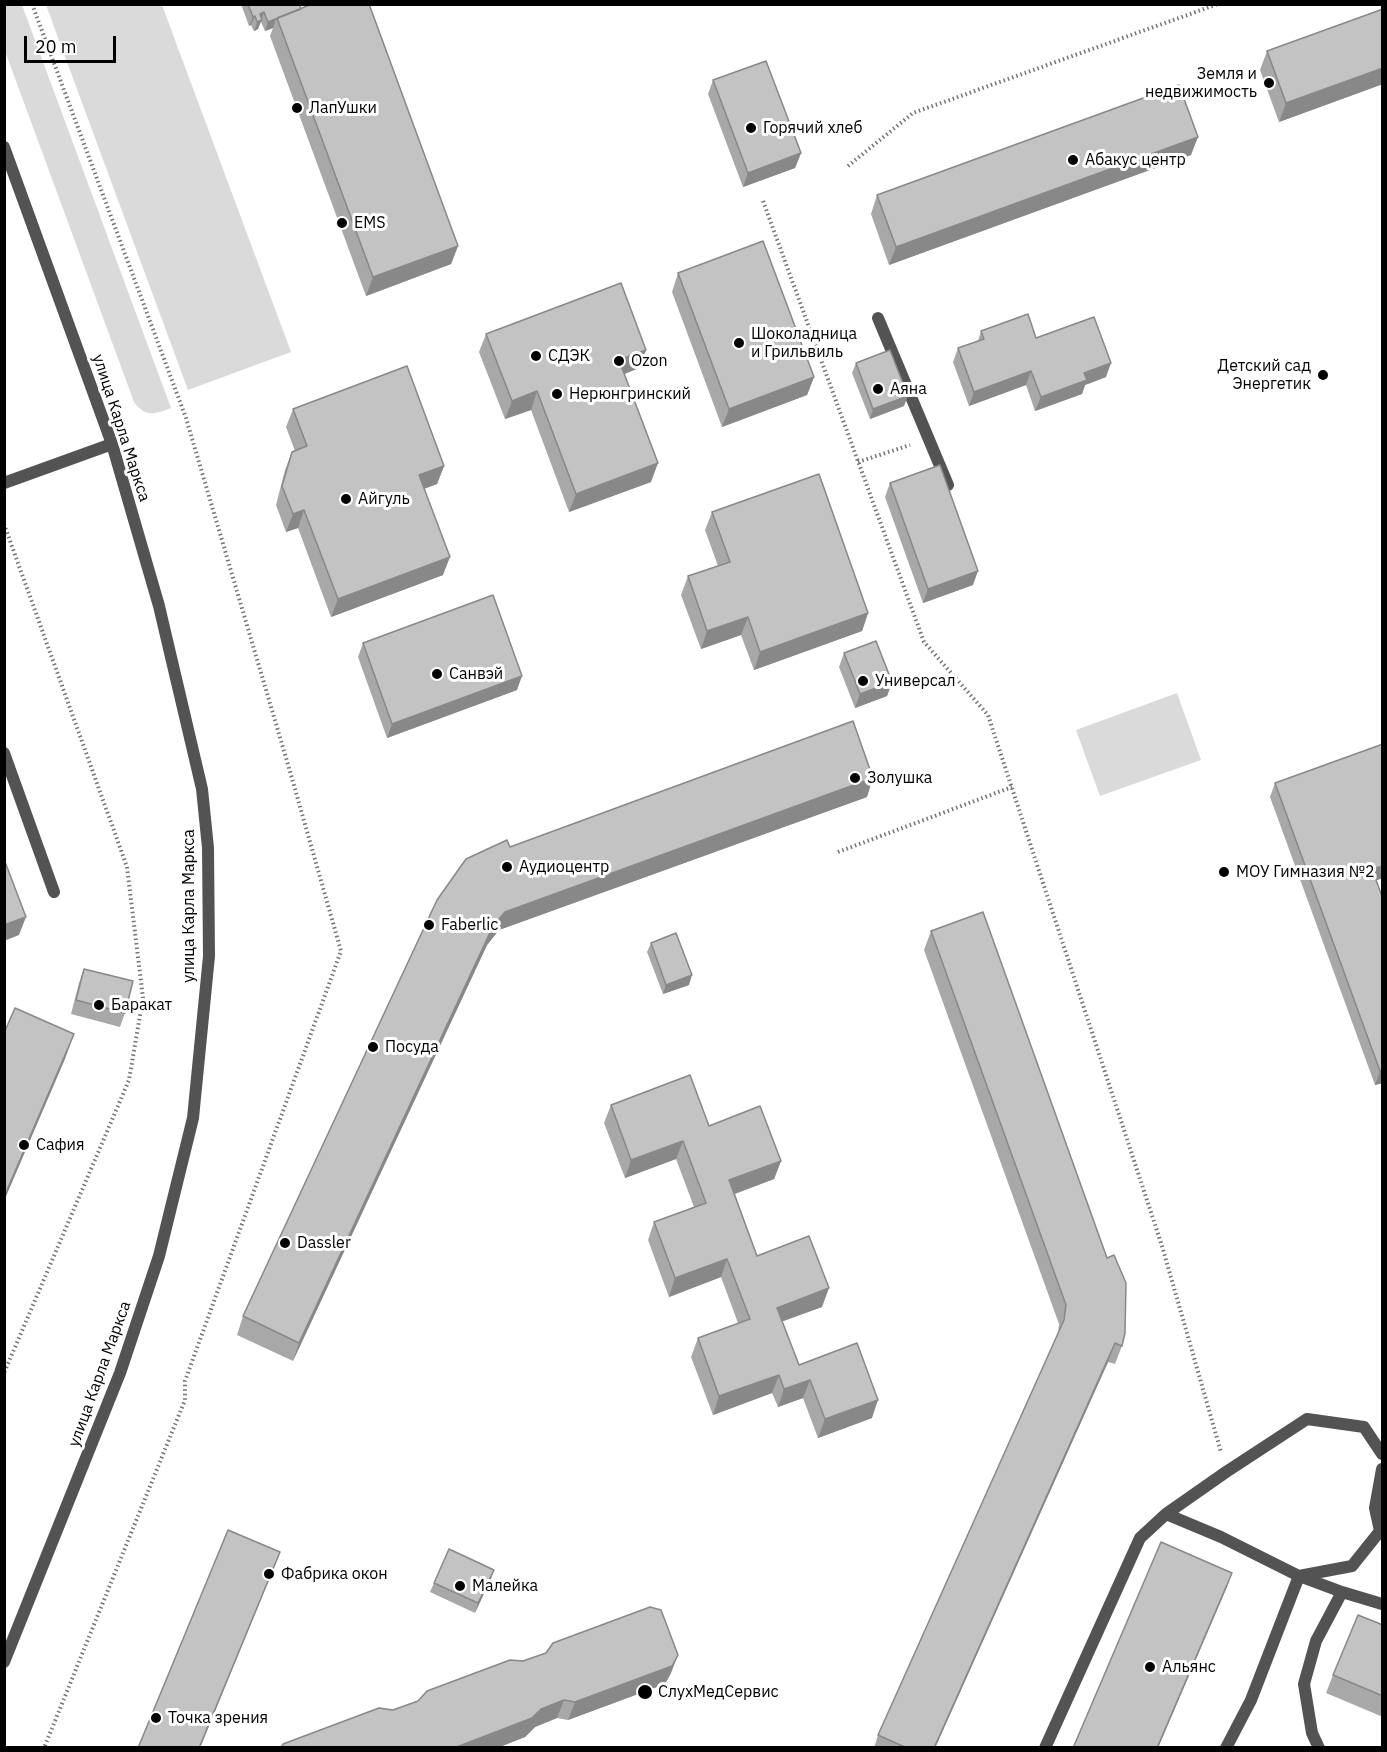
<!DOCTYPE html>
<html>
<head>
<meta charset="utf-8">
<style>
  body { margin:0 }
  #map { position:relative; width:1387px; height:1752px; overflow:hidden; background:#fff; font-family:"IBM Plex Sans",sans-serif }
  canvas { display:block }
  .frame { position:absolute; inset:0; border:6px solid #000; pointer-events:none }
  .scale { position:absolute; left:24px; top:36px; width:92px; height:27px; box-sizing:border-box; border:3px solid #000; border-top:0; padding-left:8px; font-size:18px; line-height:21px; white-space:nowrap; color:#000; -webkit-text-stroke:4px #fff; paint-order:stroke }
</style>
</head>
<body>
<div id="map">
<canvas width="1387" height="1752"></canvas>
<div class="frame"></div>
<div class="scale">20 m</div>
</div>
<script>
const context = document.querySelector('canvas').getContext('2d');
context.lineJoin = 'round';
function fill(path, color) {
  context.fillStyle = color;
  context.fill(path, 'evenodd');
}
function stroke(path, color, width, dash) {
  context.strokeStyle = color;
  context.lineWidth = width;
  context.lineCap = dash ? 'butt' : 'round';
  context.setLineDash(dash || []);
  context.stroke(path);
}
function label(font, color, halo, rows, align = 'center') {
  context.font = font + ' "IBM Plex Sans",sans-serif';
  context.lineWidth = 6;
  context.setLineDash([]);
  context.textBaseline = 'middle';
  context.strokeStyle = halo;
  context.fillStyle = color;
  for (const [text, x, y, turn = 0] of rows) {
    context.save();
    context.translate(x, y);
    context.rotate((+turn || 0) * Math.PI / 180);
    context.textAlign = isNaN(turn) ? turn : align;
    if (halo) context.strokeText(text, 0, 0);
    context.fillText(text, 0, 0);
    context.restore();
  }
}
fill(new Path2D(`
  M 5,4 L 22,5 L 171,408 C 155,414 146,418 134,402 L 5,51 Z
  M 46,5 L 162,5 L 291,352 L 188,390 Z
  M 1177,693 L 1201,760 L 1100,796 L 1076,730 Z`), '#dadada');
stroke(new Path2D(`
  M 32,4 L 186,418 L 289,768 L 341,951 L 185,1381 L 185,1400 L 44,1748
  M 848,166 L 913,113 L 1218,4
  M 763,201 L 924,642 L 988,715 L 1162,1246 L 1221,1452
  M 858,462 L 910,445
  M 4,524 L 127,867 L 143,998 L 129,1080 L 4,1373
  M 838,852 L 1012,787`), '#757575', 4, [1.5, 3]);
stroke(new Path2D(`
  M 878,318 L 948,485
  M 4,483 L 112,444
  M 4,753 L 54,892
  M 1166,1514 L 1226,1472 L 1307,1419 L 1364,1427 L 1382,1454
  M 1045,1748 L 1140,1538 L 1166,1514 L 1221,1537 L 1299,1576 L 1342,1592 L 1382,1604
  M 1226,1748 L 1251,1700 L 1299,1576 L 1352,1566 L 1380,1531 L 1375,1508 L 1382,1469
  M 1319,1748 L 1312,1733 L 1304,1684 L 1316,1641 L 1342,1592`), '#535353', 12);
stroke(new Path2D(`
  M 4,147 L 112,444 L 159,606 L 202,789 L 208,848 L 209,956 L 193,1118 L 159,1256 L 120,1373 L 4,1662`), '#535353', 12);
fill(new Path2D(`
  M 241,4 L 299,4 L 301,9 L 308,6 L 308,4 L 369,4 L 458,246 L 451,264 L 366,296 L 270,36 L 273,28 L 265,31 L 261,22 L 258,29 L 254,31 L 251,25 L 249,26 Z
  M 1383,9 L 1383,84 L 1279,122 L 1260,70 L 1267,51 Z
  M 713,80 L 801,153 L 795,168 L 743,187 L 708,94 Z
  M 1191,155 L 889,265 L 871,214 L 877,195 Z
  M 678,273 L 814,377 L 807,395 L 722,427 L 672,292 Z
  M 981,331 L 1036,338 L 1106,377 L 1085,385 L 1082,394 L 1035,411 L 1026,385 L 969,406 L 953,362 L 958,348 L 978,341 Z
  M 486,334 L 646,350 L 639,368 L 624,374 L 651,482 L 569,512 L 531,410 L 505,419 L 479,352 Z
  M 856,363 L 904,406 L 870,419 L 852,373 Z
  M 293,409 L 444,466 L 437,484 L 424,489 L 443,575 L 331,617 L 298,528 L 286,532 L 276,505 L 285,470 L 292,452 L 295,451 L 286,427 Z
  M 890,483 L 973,585 L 923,603 L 885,497 Z
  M 712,512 L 868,613 L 862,631 L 754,670 L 741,635 L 701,649 L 681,595 L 688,576 L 718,566 L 705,530 Z
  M 363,643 L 517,690 L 387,738 L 358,657 Z
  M 844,653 L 892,682 L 887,696 L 855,708 L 839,667 Z
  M 1275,783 L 1376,880 L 1383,1083 L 1375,1085 L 1270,797 Z
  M 867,797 L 499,930 L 487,945 L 293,1361 L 237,1335 L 243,1316 L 510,847 Z
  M 931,931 L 1122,1346 L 1115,1364 L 1108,1362 L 935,1748 L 874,1748 L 878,1735 L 1058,1334 L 1059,1324 L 924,950 Z
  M 651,943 L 689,985 L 663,994 L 647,952 Z
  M 84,969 L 125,1013 L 120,1027 L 71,1014 L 79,983 Z
  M 611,1105 L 709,1126 L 781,1161 L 774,1179 L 735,1194 L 757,1256 L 822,1307 L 782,1321 L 799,1365 L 872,1418 L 818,1438 L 803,1398 L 778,1407 L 772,1393 L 713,1415 L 691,1357 L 698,1338 L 738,1323 L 721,1277 L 669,1297 L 648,1240 L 654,1222 L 694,1207 L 676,1159 L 625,1178 L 604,1123 Z
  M 494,1570 L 475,1613 L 430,1592 L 434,1583 Z
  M 1383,1625 L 1383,1717 L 1326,1693 L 1333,1675 Z
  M 671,1673 L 665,1684 L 568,1720 L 557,1718 L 535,1727 L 525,1737 L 497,1748 L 281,1748 L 393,1710 Z`), '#a8a8a8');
fill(new Path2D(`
  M 264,12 L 258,29 L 254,31 L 260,14 Z
  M 255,16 L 251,25 L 249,26 L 253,17 Z
  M 276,19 L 273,28 L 265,31 L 268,22 Z
  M 1383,68 L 1383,84 L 1279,122 L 1286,103 Z
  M 1198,137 L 1191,155 L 889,265 L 896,247 Z
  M 801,153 L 795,168 L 743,187 L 748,173 Z
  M 458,246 L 451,264 L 366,296 L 373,277 Z
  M 646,350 L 639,368 L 612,379 L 619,360 Z
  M 1111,363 L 1106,377 L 1085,385 L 1082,394 L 1035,411 L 1041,397 L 1084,373 Z
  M 1031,371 L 1026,385 L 969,406 L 974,392 Z
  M 814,377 L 807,395 L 722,427 L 729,409 Z
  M 537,391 L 531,410 L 505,419 L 512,401 Z
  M 908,396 L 904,406 L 870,419 L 873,409 Z
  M 658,463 L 651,482 L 569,512 L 576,494 Z
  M 444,466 L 437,484 L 412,493 L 419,475 Z
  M 304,510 L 298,528 L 286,532 L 293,514 Z
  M 450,557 L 443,575 L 331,617 L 338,599 Z
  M 978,571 L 973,585 L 923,603 L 928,589 Z
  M 868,613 L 862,631 L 754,670 L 760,652 Z
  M 748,617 L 741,635 L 701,649 L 707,631 Z
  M 522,676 L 517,690 L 387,738 L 392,724 Z
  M 892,682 L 887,696 L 855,708 L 860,694 Z
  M 873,778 L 867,797 L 499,930 L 487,945 L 293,1361 L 299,1343 L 493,926 L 505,912 Z
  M 1383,866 L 1383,878 L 1367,884 L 1372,869 Z
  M 26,917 L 19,935 L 4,941 L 4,925 Z
  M 692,975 L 689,985 L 663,994 L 666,985 Z
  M 74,1034 L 65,1059 L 4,1201 L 4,1197 Z
  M 1383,1070 L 1383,1083 L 1375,1085 L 1380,1071 Z
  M 683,1141 L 676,1159 L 625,1178 L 631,1160 Z
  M 781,1161 L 774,1179 L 723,1198 L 729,1180 Z
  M 727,1259 L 721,1277 L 669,1297 L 675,1278 Z
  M 829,1288 L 822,1307 L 770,1326 L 777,1308 Z
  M 1115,1343 L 1108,1362 L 935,1748 L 934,1748 Z
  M 779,1375 L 772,1393 L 713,1415 L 719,1396 Z
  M 810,1380 L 803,1398 L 778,1407 L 784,1389 Z
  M 878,1400 L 872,1418 L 818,1438 L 825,1419 Z
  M 280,1552 L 273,1570 L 200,1748 L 199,1748 Z
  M 494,1570 L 491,1579 L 475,1613 L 478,1603 Z
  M 1232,1573 L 1227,1587 L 1158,1748 L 1157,1748 Z
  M 678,1655 L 671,1673 L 665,1684 L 568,1720 L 575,1702 Z
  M 564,1700 L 557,1718 L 535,1727 L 525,1737 L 497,1748 L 454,1748 L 541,1709 Z`), '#888');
const building = new Path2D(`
  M 248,4 L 299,4 L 301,9 L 268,22 L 264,12 L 260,14 L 262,20 L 257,22 L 255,16 L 253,17 Z
  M 312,4 L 369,4 L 458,246 L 373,277 L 277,18 Z
  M 1383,9 L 1383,68 L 1286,103 L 1267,51 Z
  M 766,61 L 801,153 L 748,173 L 713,80 Z
  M 1179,85 L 1198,137 L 896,247 L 877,195 Z
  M 763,241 L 814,377 L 729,409 L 678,273 Z
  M 621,283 L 646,350 L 619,360 L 658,463 L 576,494 L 537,391 L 512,401 L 486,334 Z
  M 1028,314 L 1036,338 L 1094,317 L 1111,363 L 1084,373 L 1087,380 L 1041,397 L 1031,371 L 974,392 L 958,348 L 984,339 L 981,331 Z
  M 890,350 L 908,396 L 873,409 L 856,363 Z
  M 407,366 L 444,466 L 419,475 L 450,557 L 338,599 L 304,510 L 293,514 L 282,486 L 292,452 L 307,446 L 293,409 Z
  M 940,465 L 978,571 L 928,589 L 890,483 Z
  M 819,474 L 868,613 L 760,652 L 748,617 L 707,631 L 688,576 L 730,562 L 712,512 Z
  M 493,595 L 522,676 L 392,724 L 363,643 Z
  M 876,641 L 892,682 L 860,694 L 844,653 Z
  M 853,721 L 873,778 L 505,912 L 493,926 L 299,1343 L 243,1316 L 437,900 L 466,859 L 507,840 L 510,847 Z
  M 1383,744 L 1383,866 L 1372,869 L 1383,899 L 1383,1070 L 1380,1071 L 1275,783 Z
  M 4,859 L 26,917 L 4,925 Z
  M 983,912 L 1107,1258 L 1114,1255 L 1126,1283 L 1125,1333 L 1122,1346 L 1115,1343 L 934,1748 L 907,1748 L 878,1735 L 1064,1320 L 1066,1305 L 931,931 Z
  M 676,933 L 692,975 L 666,985 L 651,943 Z
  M 84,969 L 133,981 L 125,1013 L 76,1000 Z
  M 15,1008 L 74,1034 L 4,1197 L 4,1033 Z
  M 690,1075 L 709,1126 L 760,1106 L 781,1161 L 729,1180 L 757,1256 L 809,1236 L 829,1288 L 777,1308 L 799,1365 L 857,1343 L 878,1400 L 825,1419 L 810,1380 L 784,1389 L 779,1375 L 719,1396 L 698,1338 L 750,1319 L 727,1259 L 675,1278 L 654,1222 L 706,1203 L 683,1141 L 631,1160 L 611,1105 Z
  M 228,1530 L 280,1552 L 199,1748 L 138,1748 Z
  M 1161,1542 L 1232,1573 L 1157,1748 L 1073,1748 Z
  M 449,1549 L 494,1570 L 478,1603 L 434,1583 Z
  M 650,1607 L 661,1610 L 678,1655 L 672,1666 L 575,1702 L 564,1700 L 541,1709 L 532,1718 L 454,1748 L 281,1748 L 283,1744 L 379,1708 L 393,1710 L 418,1701 L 427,1691 L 510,1660 L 523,1661 L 546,1653 L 553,1643 Z
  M 1358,1615 L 1383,1625 L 1383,1696 L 1333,1675 Z`);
fill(building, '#c3c3c3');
stroke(building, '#888', 1.5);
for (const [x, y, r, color] of [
  [1269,83,6,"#000"],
  [297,108,6,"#000"],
  [751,128,6,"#000"],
  [1073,160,6,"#000"],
  [342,223,6,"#000"],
  [739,343,6,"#000"],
  [536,356,6,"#000"],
  [619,361,6,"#000"],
  [1323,375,6,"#000"],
  [878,389,6,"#000"],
  [557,394,6,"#000"],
  [346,499,6,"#000"],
  [437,674,6,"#000"],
  [863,681,6,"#000"],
  [855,778,6,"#000"],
  [507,867,6,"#000"],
  [1224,872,6,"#000"],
  [429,925,6,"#000"],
  [99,1005,6,"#000"],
  [373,1047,6,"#000"],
  [24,1145,6,"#000"],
  [285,1243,6,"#000"],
  [269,1574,6,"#000"],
  [460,1586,6,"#000"],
  [1150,1667,6,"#000"],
  [645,1692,8,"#000"],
  [156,1718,6,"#000"]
]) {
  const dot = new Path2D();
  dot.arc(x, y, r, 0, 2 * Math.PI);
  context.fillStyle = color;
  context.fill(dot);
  stroke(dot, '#fff', 2);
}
label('16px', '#000', '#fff', [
  ["Земля и",1257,74,"right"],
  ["недвижимость",1257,92,"right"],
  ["ЛапУшки",309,108],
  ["Горячий хлеб",763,128],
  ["Абакус центр",1085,160],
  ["EMS",354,223],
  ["Шоколадница",751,334],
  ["и Грильвиль",751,352],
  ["СДЭК",548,356],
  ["Ozon",631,361],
  ["Детский сад",1311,366,"right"],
  ["Энергетик",1311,384,"right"],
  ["Аяна",890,389],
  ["Нерюнгринский",569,394],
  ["Айгуль",358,499],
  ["Санвэй",449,674],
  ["Универсал",875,681],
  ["Золушка",867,778],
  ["Аудиоцентр",519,867],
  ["МОУ Гимназия №2",1236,872],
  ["Faberlic",441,925],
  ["Баракат",111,1005],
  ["Посуда",385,1047],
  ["Сафия",36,1145],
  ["Dassler",297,1243],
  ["Фабрика окон",281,1574],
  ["Малейка",472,1586],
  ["Альянс",1162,1667],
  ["СлухМедСервис",658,1692],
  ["Точка зрения",168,1718]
], 'left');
label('16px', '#000', '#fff', [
  ["улица Карла Маркса",121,428,72],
  ["улица Карла Маркса",189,906,-90],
  ["улица Карла Маркса",100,1374,-70]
]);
</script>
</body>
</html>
